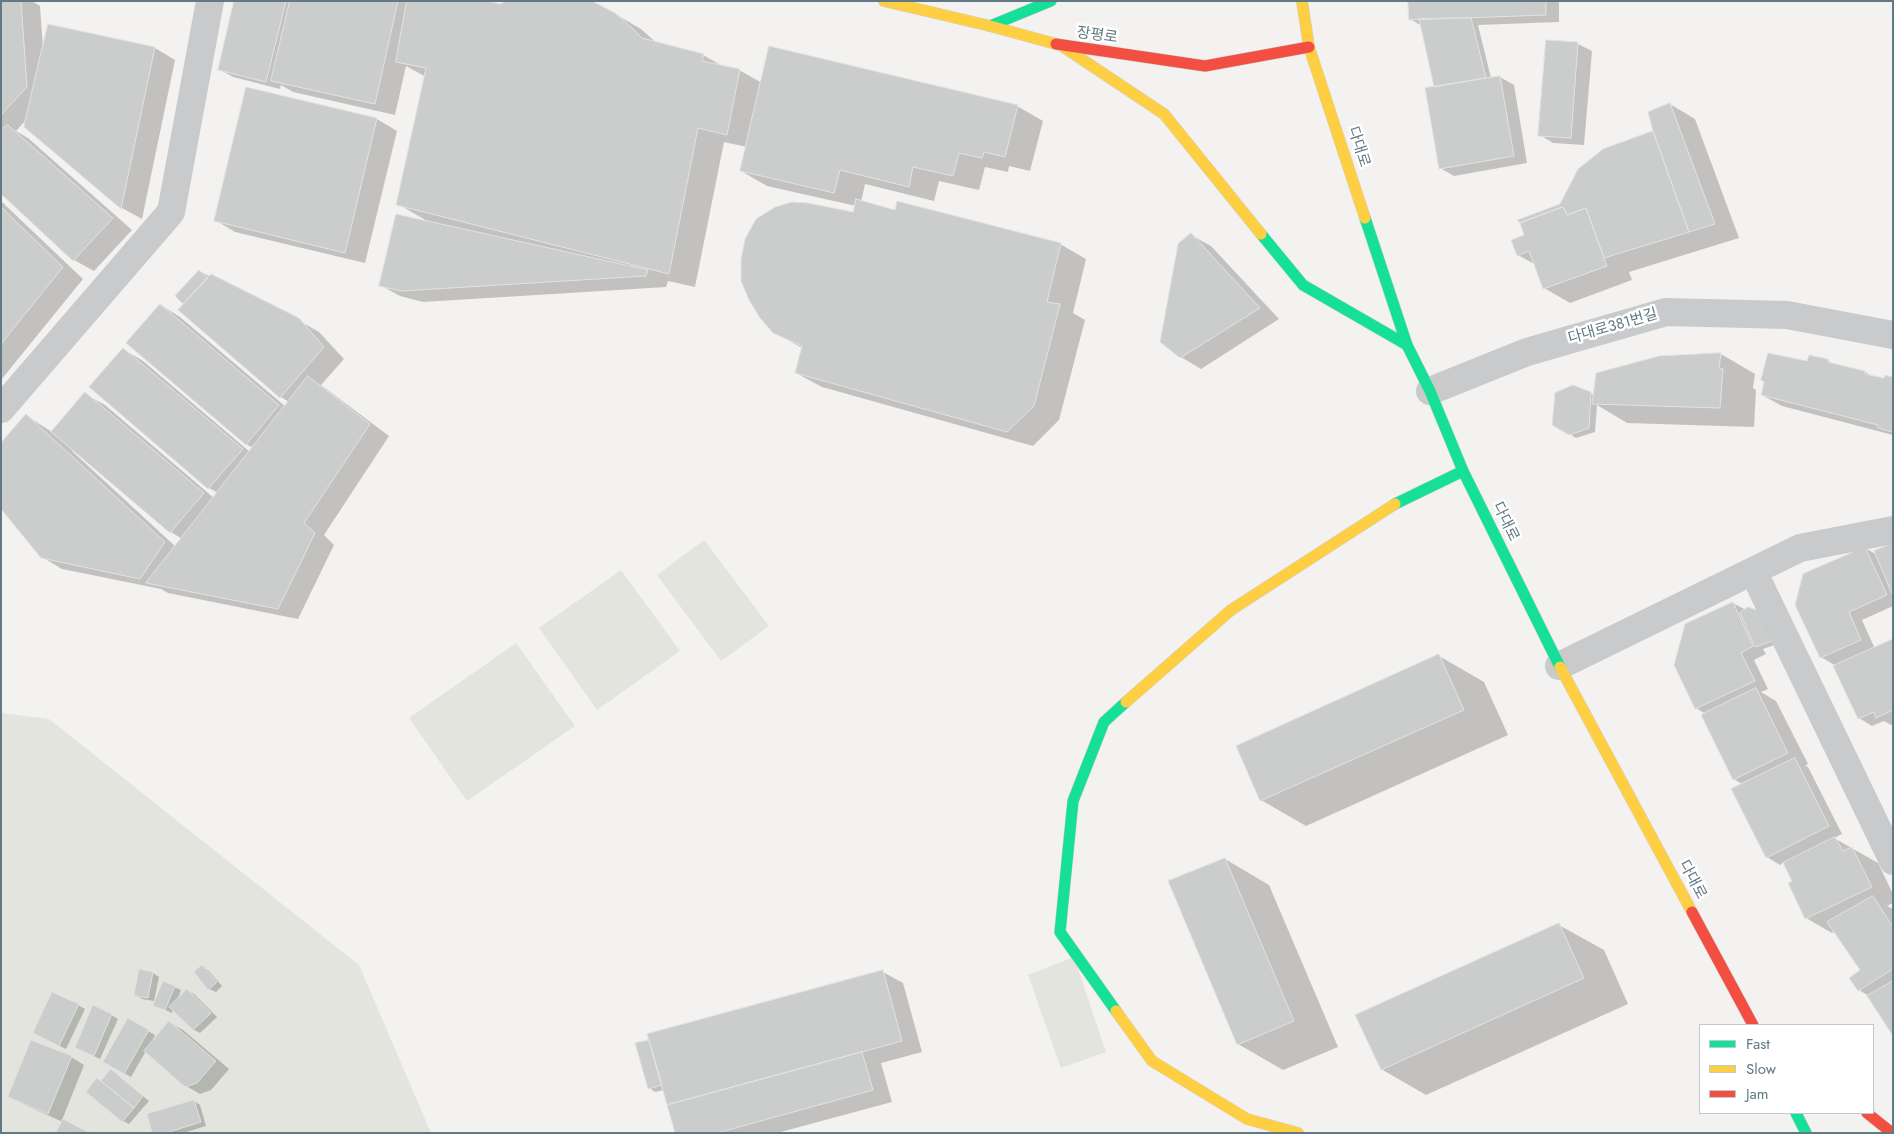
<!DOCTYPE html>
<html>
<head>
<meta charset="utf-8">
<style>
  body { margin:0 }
  #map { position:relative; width:1894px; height:1134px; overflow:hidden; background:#f3f2f0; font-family:Jost,sans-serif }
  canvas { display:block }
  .frame { position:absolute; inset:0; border:2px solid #607a83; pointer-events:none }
  .legend { position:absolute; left:1699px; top:1024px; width:175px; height:90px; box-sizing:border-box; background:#fff; border:1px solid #bfcacd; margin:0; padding:6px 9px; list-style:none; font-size:15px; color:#607a83 }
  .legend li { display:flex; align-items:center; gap:10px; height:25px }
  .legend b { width:25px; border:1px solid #bfcacd }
</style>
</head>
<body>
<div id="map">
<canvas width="1894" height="1134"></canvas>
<div class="frame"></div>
<ul class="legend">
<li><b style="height:6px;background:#16e098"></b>Fast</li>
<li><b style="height:6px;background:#ffcf43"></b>Slow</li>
<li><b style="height:6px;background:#f24e42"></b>Jam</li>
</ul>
</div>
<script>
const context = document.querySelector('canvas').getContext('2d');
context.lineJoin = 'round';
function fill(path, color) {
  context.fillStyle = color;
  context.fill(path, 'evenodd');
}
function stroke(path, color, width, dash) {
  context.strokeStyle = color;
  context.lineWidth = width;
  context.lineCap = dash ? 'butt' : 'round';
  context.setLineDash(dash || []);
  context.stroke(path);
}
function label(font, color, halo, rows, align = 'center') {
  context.font = font + ' Jost,"Noto Sans KR",sans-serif';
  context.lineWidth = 5;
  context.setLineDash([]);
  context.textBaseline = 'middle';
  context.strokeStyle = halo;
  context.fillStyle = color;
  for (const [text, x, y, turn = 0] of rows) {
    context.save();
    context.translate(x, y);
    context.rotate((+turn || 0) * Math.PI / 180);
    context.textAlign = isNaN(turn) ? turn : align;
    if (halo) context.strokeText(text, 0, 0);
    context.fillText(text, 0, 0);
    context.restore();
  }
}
fill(new Path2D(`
  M 704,540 L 769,626 L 721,661 L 657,575 Z
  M 621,570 L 680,651 L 597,710 L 539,628 Z
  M 516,643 L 575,726 L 467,801 L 409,718 Z
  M 1,713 L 49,719 L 359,965 L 431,1133 L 1,1133 Z
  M 1074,957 L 1106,1052 L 1061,1068 L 1028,975 Z`), '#e2e4dd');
fill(new Path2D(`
  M 1,1 L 32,1 L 40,6 L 43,47 L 48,26 L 155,48 L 175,60 L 142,219 L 122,208 L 25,126 L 26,120 L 16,131 L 28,138 L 132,230 L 94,271 L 74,260 L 1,192 Z
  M 236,1 L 482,1 L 501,5 L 598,4 L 641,29 L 658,44 L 703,55 L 724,67 L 739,70 L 762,83 L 1017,106 L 1043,121 L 1030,171 L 1009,166 L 1008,172 L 985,167 L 979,190 L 939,181 L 934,201 L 865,184 L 861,202 L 896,212 L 1060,244 L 1086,259 L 1073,313 L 1085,320 L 1059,420 L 1033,446 L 822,387 L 796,373 L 802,348 L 774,332 L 853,214 L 856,206 L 767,186 L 741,171 L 747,147 L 724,142 L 695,287 L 668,281 L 666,287 L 423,302 L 400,296 L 380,285 L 427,221 L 398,204 L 426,77 L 406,66 L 395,115 L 293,92 L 281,85 L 280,89 L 233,77 L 219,69 Z
  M 1410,1 L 1559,1 L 1559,22 L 1478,25 L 1491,78 L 1500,77 L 1514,85 L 1527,163 L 1454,176 L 1440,168 L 1436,88 L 1422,26 L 1410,19 Z
  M 1547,41 L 1578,44 L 1592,51 L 1584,145 L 1553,143 L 1540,135 Z
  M 247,88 L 377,119 L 397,131 L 365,263 L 235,232 L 215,220 Z
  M 1670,104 L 1695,119 L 1739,238 L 1629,272 L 1632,280 L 1570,303 L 1544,288 L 1536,265 L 1518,255 L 1526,236 L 1561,205 L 1654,131 Z
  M 1,201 L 83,279 L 1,380 Z
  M 1191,235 L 1211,246 L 1279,319 L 1201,369 L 1181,357 Z
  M 199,271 L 298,320 L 319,332 L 344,359 L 321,385 L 389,436 L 324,535 L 334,545 L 298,619 L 168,593 L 161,589 L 62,569 L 42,557 L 27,416 L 52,432 L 85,394 L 105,405 L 214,498 L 218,493 L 209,488 L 123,349 L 143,361 L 250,452 L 253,448 L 246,444 L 161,305 L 180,317 L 286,407 L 289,402 L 281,397 L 180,310 L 185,304 L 176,296 ZM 74,450 L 171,532 L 182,539 L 176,547 L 72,451 Z
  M 1721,354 L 1755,374 L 1753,388 L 1756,390 L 1754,427 L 1627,423 L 1597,405 L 1595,432 L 1576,438 L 1554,424 L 1590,393 L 1594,395 L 1659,357 Z
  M 1827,360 L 1837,366 L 1865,372 L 1874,377 L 1885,380 L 1893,378 L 1893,435 L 1782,406 L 1762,395 L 1808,362 Z
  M 1893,545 L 1893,606 L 1862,620 L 1875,649 L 1893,640 L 1893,724 L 1891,725 L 1884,721 L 1872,726 L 1859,718 L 1836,666 L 1821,657 L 1865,548 L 1877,555 Z
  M 1733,603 L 1746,610 L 1780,643 L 1763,649 L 1766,654 L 1754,660 L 1768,689 L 1761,692 L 1776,701 L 1808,764 L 1805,766 L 1808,767 L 1842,834 L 1834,838 L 1878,863 L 1893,894 L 1893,903 L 1887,906 L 1893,909 L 1893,1033 L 1869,996 L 1859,990 L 1862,970 L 1835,931 L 1832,933 L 1806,918 L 1794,881 L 1784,862 L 1780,865 L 1767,857 L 1743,785 L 1734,779 L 1706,714 L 1696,708 Z
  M 1439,656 L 1484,682 L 1508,735 L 1306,826 L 1261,800 Z
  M 1225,859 L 1269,885 L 1338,1047 L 1283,1070 L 1238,1044 Z
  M 1559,925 L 1604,950 L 1628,1004 L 1426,1095 L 1381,1069 Z
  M 202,967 L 208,970 L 222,986 L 216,992 L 209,989 Z
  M 883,972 L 903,983 L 922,1052 L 881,1063 L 892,1102 L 777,1133 L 677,1133 L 665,1090 L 655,1092 L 649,1088 Z
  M 153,973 L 159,977 L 154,1001 L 142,999 L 136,995 Z
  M 174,987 L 181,990 L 177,1001 L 187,990 L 194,994 L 217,1017 L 200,1033 L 194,1030 L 173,1009 L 172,1013 L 154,1005 Z
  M 78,1005 L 85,1009 L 66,1049 L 41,1037 Z
  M 111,1015 L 118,1019 L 100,1059 L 77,1048 Z
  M 128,1020 L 155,1035 L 151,1045 L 170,1023 L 183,1030 L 229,1069 L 211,1090 L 200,1094 L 186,1086 L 146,1051 L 131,1077 L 105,1062 Z
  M 71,1057 L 84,1065 L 62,1120 L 87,1133 L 23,1104 L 9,1096 Z
  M 111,1070 L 149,1101 L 129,1124 L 123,1121 L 101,1083 Z
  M 194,1101 L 200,1105 L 206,1126 L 183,1133 L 153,1133 Z`), '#0003');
const building = new Path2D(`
  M 1,1 L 21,1 L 27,87 L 1,115 Z
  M 234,1 L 286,1 L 266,82 L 218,70 Z
  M 290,1 L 398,1 L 375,104 L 271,81 Z
  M 407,1 L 488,1 L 500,4 L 506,1 L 592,1 L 615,13 L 631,27 L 642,38 L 704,54 L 702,61 L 740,69 L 727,135 L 698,128 L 669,274 L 396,205 L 426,68 L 396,62 Z
  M 1408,1 L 1546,1 L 1546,15 L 1409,20 Z
  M 1471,18 L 1486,78 L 1434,87 L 1419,19 Z
  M 48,24 L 155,47 L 121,209 L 24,127 Z
  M 1546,40 L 1578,42 L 1571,138 L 1538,136 Z
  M 769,46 L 1018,105 L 1005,157 L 984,152 L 982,158 L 959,153 L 953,176 L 913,167 L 909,187 L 840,170 L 834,193 L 740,171 Z
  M 1500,76 L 1514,156 L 1439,169 L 1425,88 Z
  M 246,87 L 377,118 L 345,253 L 214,221 Z
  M 1670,103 L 1715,224 L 1689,232 L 1653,131 L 1648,112 Z
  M 8,125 L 113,218 L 73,261 L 1,194 L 1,130 Z
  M 1653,131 L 1689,232 L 1604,258 L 1586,208 L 1567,215 L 1563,207 L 1520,223 L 1517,220 L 1560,204 L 1578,169 L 1603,149 Z
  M 856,199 L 895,210 L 897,201 L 1061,243 L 1047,302 L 1060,304 L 1034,406 L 1007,432 L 795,373 L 802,346 L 773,333 L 760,318 L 749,300 L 741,281 L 741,259 L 745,239 L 756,219 L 775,207 L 792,202 L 808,203 L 853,212 Z
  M 1,207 L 63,267 L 1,344 Z
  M 1563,207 L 1567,215 L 1586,208 L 1607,266 L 1543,289 L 1529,251 L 1517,256 L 1511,240 L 1524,235 L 1520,223 Z
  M 396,214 L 648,270 L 646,276 L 401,291 L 379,286 Z
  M 1191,233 L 1260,308 L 1180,358 L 1160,342 L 1178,244 Z
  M 199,270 L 208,278 L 183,304 L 175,296 Z
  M 211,274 L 299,318 L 324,347 L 280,398 L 178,310 Z
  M 160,304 L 279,405 L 246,445 L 126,343 Z
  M 123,348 L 243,449 L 208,489 L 89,387 Z
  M 1721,353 L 1719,368 L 1723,369 L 1720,408 L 1592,404 L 1596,373 L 1659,356 Z
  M 1768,353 L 1807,361 L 1809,355 L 1828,359 L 1828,362 L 1865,371 L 1865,374 L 1884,378 L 1885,375 L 1893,377 L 1893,432 L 1878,428 L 1878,425 L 1761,395 L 1764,382 L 1761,380 Z
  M 308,376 L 370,424 L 304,523 L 315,533 L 278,609 L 146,583 Z
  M 1573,385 L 1591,392 L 1589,428 L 1569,435 L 1552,425 L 1555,393 Z
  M 85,392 L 204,493 L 170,533 L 51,432 Z
  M 26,414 L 165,542 L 140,579 L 41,558 L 1,509 L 1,443 Z
  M 1893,543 L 1893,596 L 1874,551 Z
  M 1865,547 L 1887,595 L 1849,612 L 1861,640 L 1820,658 L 1795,605 L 1803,574 Z
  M 1733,602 L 1753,646 L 1741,653 L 1755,681 L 1695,709 L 1674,665 L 1685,624 Z
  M 1748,607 L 1763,612 L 1775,640 L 1755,647 L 1740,613 Z
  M 1893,639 L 1893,710 L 1876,718 L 1874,712 L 1858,719 L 1833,666 Z
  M 1439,654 L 1464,710 L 1260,801 L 1236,746 Z
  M 1756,688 L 1788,753 L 1733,780 L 1701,715 Z
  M 1795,758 L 1829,826 L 1766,858 L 1731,789 Z
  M 1835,837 L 1843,851 L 1852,847 L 1872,887 L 1805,919 L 1788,883 L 1792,881 L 1783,863 Z
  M 1225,858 L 1294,1021 L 1237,1045 L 1168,881 Z
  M 1873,896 L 1893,927 L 1893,969 L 1858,991 L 1849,978 L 1860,970 L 1827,922 Z
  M 1559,923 L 1584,978 L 1381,1070 L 1355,1015 Z
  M 202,965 L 217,982 L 208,990 L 194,972 Z
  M 139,969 L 153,972 L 148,998 L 134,996 Z
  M 883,970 L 902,1041 L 667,1105 L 647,1034 Z
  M 163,981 L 175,986 L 165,1010 L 153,1006 Z
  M 1893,981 L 1893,1036 L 1867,996 Z
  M 187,989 L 211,1013 L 193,1030 L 169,1007 Z
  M 52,992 L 79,1004 L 59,1046 L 33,1033 Z
  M 93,1005 L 112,1014 L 94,1056 L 75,1048 Z
  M 128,1018 L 149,1030 L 124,1074 L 103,1062 Z
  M 169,1021 L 216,1061 L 197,1083 L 185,1087 L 144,1051 Z
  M 31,1040 L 72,1056 L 48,1114 L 8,1097 Z
  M 649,1040 L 662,1085 L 648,1089 L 635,1043 Z
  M 862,1052 L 873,1090 L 717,1133 L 675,1133 L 667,1105 Z
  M 111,1069 L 143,1096 L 134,1108 L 101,1081 Z
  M 97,1078 L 134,1108 L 122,1122 L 86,1092 Z
  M 194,1100 L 201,1122 L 166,1133 L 152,1133 L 147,1114 Z
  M 63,1119 L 90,1133 L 56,1133 Z`);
fill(building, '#cacdcc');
stroke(building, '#e2e2e0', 1);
const fast = new Path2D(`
  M 990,26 L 1051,1
  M 1365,218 L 1407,345 L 1430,391 L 1463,471 L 1560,667
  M 1261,234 L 1303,285 L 1407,345
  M 1395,504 L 1463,471
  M 1116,1011 L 1060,932 L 1073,801 L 1104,722 L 1126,702
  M 1796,1113 L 1806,1133`);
const slow = new Path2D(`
  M 884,1 L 990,26 L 1056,44
  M 1302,1 L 1309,47 L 1365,218
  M 1062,46 L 1164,114 L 1261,234
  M 1560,667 L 1692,912
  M 1126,702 L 1231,610 L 1395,504
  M 1116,1011 L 1152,1061 L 1247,1119 L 1298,1133`);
const jam = new Path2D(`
  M 1056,44 L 1205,66 L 1309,47
  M 1692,912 L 1753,1025
  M 1867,1113 L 1892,1133`);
stroke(fast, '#cfd0d0', 12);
stroke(slow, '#cfd0d0', 12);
stroke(jam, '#cfd0d0', 12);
stroke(new Path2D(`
  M 1430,391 L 1527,352 L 1666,312 L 1787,315 L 1893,335
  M 1,409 L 171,212 L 210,1
  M 1753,571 L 1893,861
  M 1559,666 L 1800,548 L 1893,530`), '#c8cacb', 28);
stroke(fast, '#16e098', 11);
stroke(slow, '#ffcf43', 11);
stroke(jam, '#f24e42', 11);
label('15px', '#607a83', '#fff', [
  ["장평로",1097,36,8],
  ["다대로",1358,147,72],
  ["다대로381번길",1613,327,-16],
  ["다대로",1505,522,64],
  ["다대로",1692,880,62]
]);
</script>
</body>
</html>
